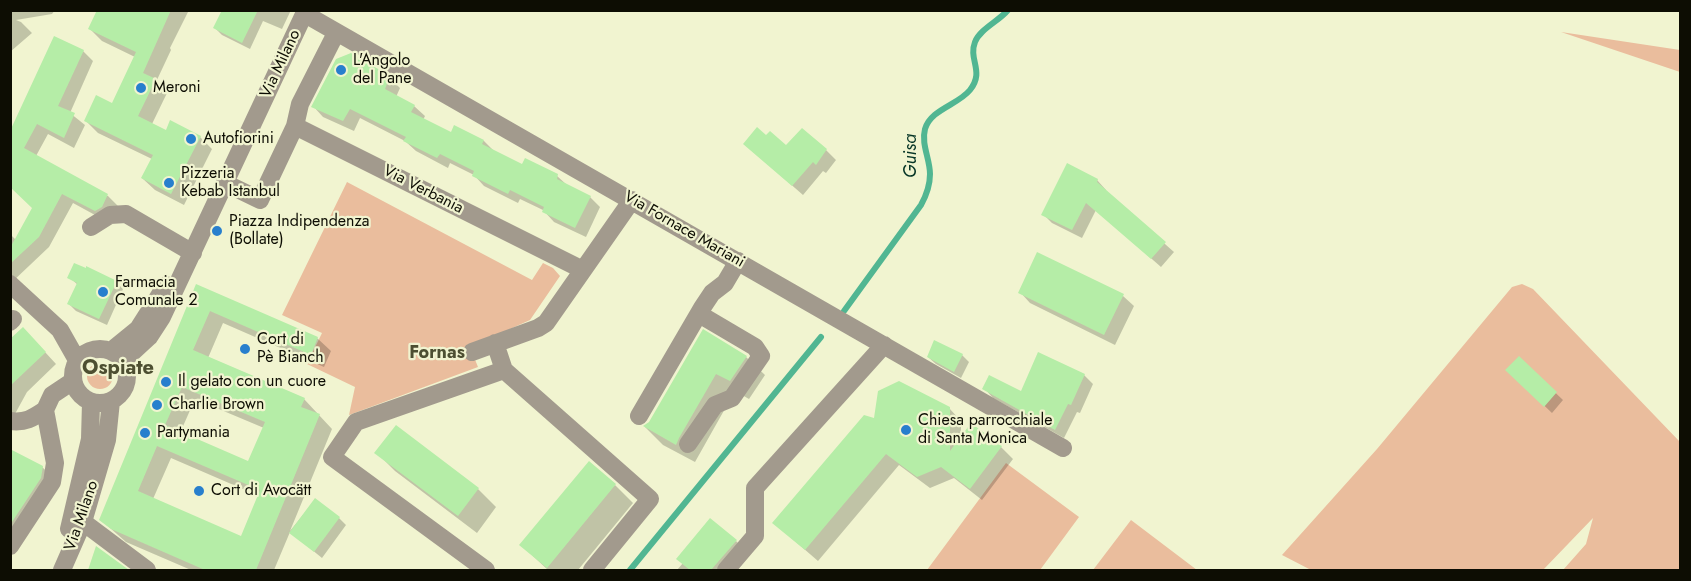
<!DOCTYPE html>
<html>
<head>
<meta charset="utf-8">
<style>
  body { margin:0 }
  #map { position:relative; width:1691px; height:581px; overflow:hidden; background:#f1f4d0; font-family:Jost,sans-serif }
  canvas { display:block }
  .frame { position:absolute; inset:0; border:12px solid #0d0d03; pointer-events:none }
</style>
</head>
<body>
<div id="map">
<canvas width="1691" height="581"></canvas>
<div class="frame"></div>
</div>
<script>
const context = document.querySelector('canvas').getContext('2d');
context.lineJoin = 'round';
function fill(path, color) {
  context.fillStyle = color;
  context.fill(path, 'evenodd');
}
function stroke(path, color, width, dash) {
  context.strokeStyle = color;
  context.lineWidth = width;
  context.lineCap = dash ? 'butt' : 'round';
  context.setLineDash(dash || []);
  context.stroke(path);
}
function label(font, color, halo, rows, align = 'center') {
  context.font = font + ' Jost,sans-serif';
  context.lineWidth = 4.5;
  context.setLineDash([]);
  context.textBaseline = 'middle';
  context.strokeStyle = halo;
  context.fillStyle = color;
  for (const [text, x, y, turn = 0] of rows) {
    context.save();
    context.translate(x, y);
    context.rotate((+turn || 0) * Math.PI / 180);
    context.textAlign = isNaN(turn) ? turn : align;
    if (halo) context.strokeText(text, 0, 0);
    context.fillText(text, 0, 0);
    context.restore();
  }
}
fill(new Path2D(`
  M 1561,32 L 1680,50 L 1680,72 Z
  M 347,182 L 532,280 L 543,263 L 553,268 L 560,276 L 530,320 L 470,347 L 478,367 L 349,415 L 355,387 L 307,364 L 322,333 L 282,315 Z
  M 1522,284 L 1533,289 L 1680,442 L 1680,570 L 1563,570 L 1586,544 L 1593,518 L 1543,570 L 1311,570 L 1282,555 L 1377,449 L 1512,287 Z
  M87 376a13 13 0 1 1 26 0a13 13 0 1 1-26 0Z
  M 1006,463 L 1079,517 L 1040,570 L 927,570 Z
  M 1131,520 L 1197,570 L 1093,570 Z`), '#eabd9d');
fill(new Path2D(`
  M 10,10 L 55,10 L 52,14 L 16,20 L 21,22 L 32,33 L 10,52 Z
  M 99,10 L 189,10 L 170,48 L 171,50 L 156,82 L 167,93 L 152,124 L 166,132 L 200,137 L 212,149 L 184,205 L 155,190 L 142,178 L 152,159 L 98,133 L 85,120 L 112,105 L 135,57 L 102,41 L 90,29 Z
  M 224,10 L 291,10 L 282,29 L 263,21 L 250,49 L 222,35 L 215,28 Z
  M 83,51 L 93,61 L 70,113 L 85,125 L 74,148 L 48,134 L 36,156 L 108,196 L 118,206 L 106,221 L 73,203 L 49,247 L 11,283 L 10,234 L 16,240 L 33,208 L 10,170 L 10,129 L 12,131 Z
  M 389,77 L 400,88 L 396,97 L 414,106 L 425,116 L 423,120 L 451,134 L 455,127 L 484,141 L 494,151 L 523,166 L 557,176 L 567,185 L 590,197 L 600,207 L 586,237 L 554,222 L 543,210 L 520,199 L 518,203 L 484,186 L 474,175 L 450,163 L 448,168 L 416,151 L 405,141 L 360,118 L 354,131 L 323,117 L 313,106 Z
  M 766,137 L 786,147 L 826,150 L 836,160 L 826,173 L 823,171 L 803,195 L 755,153 Z
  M 1097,180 L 1106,190 L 1105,191 L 1174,252 L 1161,267 L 1096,210 L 1082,238 L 1052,223 L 1043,214 Z
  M 69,277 L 116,282 L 123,289 L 107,325 L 76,311 L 69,304 L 78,285 Z
  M 197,286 L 317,338 L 331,351 L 324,367 L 223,323 L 208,358 L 304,399 L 332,429 L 290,531 L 315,500 L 339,518 L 346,525 L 322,558 L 290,532 L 274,570 L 191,570 L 126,542 L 101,520 ZM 195,399 L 264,428 L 249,463 L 180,433 ZM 171,458 L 259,496 L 242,538 L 153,499 Z
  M 1020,292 L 1123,296 L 1134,306 L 1115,345 L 1030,303 Z
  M 703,331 L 746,357 L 765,375 L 749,399 L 735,391 L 695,462 L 663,445 L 645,427 L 650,423 Z
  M 34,340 L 56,364 L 27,392 L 10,423 L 10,341 Z
  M 962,355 L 969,362 L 961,378 L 936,364 L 928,357 Z
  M 1519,358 L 1563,400 L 1552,413 L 1507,370 Z
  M 1084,375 L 1093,384 L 1080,413 L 1077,412 L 1064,438 L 993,398 L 984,388 L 1022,393 Z
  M 949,408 L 961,421 L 961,438 L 1001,447 L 1013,459 L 982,500 L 954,478 L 930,488 L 899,465 L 818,561 L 774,523 L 875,420 Z
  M 376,452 L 478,489 L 496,507 L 477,533 L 395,471 Z
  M 42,467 L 54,478 L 10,555 L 10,492 Z
  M 615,485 L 633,503 L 578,570 L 548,570 L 521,545 Z
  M 736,541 L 745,550 L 727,570 L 677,570 L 683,563 Z
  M 97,548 L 127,570 L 90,570 Z`), '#0003');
stroke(new Path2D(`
  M 844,311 L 921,205 C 926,196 930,185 930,174 C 930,159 921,144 925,129 C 931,109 958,105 970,90 C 985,71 968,60 975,42 C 980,29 999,21 1008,10
  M 630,570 L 821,337`), '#51b692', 6);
fill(new Path2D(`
  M 97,10 L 171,10 L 143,73 L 156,79 L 138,116 L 166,130 L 170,120 L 201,136 L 171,194 L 141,178 L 153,155 L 84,121 L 96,95 L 112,103 L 136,52 L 88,29 Z
  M 222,10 L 258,10 L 242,43 L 213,28 Z
  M 54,36 L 84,50 L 58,106 L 75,113 L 64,138 L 37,124 L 24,148 L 108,194 L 102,207 L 95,211 L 62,194 L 39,237 L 10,264 L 10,248 L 32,208 L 10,187 L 10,131 Z
  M 351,53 L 390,76 L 385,89 L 415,105 L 411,112 L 451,132 L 454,125 L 484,140 L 482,144 L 522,164 L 525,158 L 558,174 L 557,179 L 591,196 L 575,228 L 542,212 L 544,207 L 510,190 L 508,194 L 472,176 L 474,171 L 440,154 L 437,158 L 403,141 L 406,137 L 350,109 L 343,121 L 311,107 L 336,59 Z
  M 757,127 L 766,135 L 770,131 L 786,145 L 802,128 L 827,149 L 816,165 L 813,162 L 792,186 L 743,144 Z
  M 1067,163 L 1098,179 L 1097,182 L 1166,242 L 1151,259 L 1086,203 L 1072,230 L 1041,215 Z
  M 1037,252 L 1124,294 L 1104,335 L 1018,293 Z
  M 74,263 L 86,268 L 86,266 L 117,281 L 99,319 L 67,304 L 77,283 L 67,278 Z
  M 196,284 L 318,337 L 311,355 L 210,311 L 193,350 L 305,398 L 301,407 L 320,414 L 256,570 L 205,570 L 111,529 L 99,520 ZM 182,387 L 265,422 L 248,461 L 165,425 ZM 157,446 L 260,490 L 241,536 L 138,491 Z
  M 23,327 L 46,352 L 10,386 L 10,339 Z
  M 703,329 L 747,356 L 730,381 L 716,374 L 679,438 L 676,445 L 643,426 L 649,422 Z
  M 934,340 L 963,354 L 954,372 L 927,357 Z
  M 1038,352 L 1085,374 L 1071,405 L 1068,404 L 1055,430 L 982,389 L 989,375 L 1021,391 Z
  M 1519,356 L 1557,392 L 1544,407 L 1505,370 Z
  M 899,381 L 950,407 L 950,451 L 971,423 L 1002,446 L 970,489 L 941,467 L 917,477 L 886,454 L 805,550 L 772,523 L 864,415 L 874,418 L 878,391 Z
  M 396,425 L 479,488 L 458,516 L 374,453 Z
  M 10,449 L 43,466 L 41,478 L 10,525 Z
  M 589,461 L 616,484 L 547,568 L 519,545 Z
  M 315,498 L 340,517 L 314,552 L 289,533 Z
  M 710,518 L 737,540 L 711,570 L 690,570 L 676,559 Z
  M 96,546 L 129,570 L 88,570 Z`), '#b5eda7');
stroke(new Path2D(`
  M 305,14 L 1063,448
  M 295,126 L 300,104 L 333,39
  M 225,183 L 260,200 L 295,126 L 583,270
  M 91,227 L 110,215 L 126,214 L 193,253
  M 10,284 L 60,330 L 77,360
  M 10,322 L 13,319
  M 495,343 L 504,370 L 650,499 L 592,570
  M73 376a27 27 0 1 1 54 0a27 27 0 1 1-54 0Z
  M 111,351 L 138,329 L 166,285
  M 472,352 L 538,328 L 546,323 L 632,200
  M 123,361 L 149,337 L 162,317 L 306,10
  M 639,416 L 702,308 L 712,293 L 725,283 L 738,261
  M 10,421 C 26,423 33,418 45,410
  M 688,444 L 715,405 L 732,398 L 761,356 L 755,347 L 699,314
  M 83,522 L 147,570
  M 69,529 L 90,439 L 91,402
  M 10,546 L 52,482 L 55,463 L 45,410 L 52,395 L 73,381
  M 62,570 L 83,522 L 107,440 L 111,401
  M 486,570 L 332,457 L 356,422 L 504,370
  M 726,570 L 755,536 L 755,488 L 884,345`), '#a29a8d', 18);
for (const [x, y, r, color] of [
  [341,70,6,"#287fcd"],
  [141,88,6,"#287fcd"],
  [191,139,6,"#287fcd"],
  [169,183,6,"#287fcd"],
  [217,231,6,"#287fcd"],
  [103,292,6,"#287fcd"],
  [245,349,6,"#287fcd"],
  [166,382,6,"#287fcd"],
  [157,405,6,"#287fcd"],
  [906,430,6,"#287fcd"],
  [145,433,6,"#287fcd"],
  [199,491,6,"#287fcd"]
]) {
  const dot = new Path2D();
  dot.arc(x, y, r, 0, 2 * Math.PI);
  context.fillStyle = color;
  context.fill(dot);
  stroke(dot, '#f1f4d0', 2);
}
label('16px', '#0d0d03', '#f1f4d0', [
  ["L'Angolo",353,61],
  ["del Pane",353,79],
  ["Meroni",153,88],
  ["Autofiorini",203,139],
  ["Pizzeria",181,174],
  ["Kebab Istanbul",181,192],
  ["Piazza Indipendenza",229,222],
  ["(Bollate)",229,240],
  ["Farmacia",115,283],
  ["Comunale 2",115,301],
  ["Cort di",257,340],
  ["Pè Bianch",257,358],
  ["Il gelato con un cuore",178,382],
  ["Charlie Brown",169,405],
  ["Chiesa parrocchiale",918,421],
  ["di Santa Monica",918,439],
  ["Partymania",157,433],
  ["Cort di Avocätt",211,491]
], 'left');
label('16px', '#0d0d03', '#f1f4d0', [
  ["Via Milano",281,64,-65],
  ["Via Verbania",423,190,27],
  ["Via Fornace Mariani",684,230,30],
  ["Via Milano",82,516,-71]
]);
label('italic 18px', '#063526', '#f1f4d0', [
  ["Guisa",912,156,-90]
]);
label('bold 18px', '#4d4f31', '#f1f4d0', [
  ["Fornas",437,354]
]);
label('bold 20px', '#4d4f31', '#f1f4d0', [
  ["Ospiate",118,369]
]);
</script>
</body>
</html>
